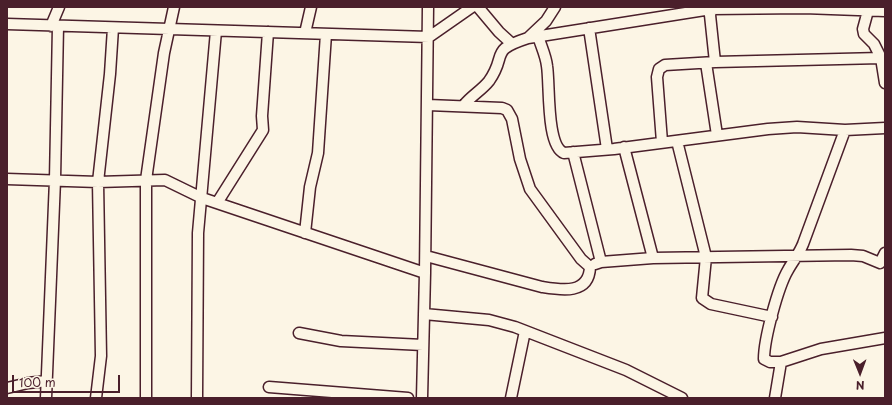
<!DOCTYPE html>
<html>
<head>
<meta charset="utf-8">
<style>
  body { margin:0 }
  #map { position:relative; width:892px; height:405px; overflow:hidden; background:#fcf5e5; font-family:"Playpen Sans",sans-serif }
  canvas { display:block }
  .frame { position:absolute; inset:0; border:8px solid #4a1f2b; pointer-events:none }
  .north { position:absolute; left:840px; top:353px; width:40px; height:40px; -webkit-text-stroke:3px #fcf5e5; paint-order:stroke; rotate:179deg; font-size:11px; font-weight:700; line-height:16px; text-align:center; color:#4a1f2b }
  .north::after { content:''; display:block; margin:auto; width:14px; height:18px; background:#4a1f2b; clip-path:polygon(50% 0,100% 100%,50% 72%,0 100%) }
  .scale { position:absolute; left:12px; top:375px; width:108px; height:18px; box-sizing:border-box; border:2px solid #4a1f2b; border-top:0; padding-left:5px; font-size:12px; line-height:14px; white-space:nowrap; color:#4a1f2b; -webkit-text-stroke:3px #fcf5e5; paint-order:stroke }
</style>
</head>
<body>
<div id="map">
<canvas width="892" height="405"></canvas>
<div class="frame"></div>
<div class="north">N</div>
<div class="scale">100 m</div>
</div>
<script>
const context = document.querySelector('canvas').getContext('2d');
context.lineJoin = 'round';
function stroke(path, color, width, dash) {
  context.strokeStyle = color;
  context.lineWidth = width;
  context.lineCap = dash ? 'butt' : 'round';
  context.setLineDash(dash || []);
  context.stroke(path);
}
const minor = new Path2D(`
  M 478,7 L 499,32 L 511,43
  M 712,7 L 710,15 L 715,62
  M 869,7 L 863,29 L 864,34 L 874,44 L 881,58 L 885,83
  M 7,24 L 429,37 L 472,7
  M 51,26 L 59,7
  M 589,28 L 607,149
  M 305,33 L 311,7
  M 538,36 C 541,46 546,56 547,66 C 550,84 546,146 564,153 L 614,149 L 768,129 L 797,127 L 845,130 L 885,128
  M 528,38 L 546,21 L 555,7
  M 706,63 L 717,135
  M 428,105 L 502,108 L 507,110 L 512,119 L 520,159 L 530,189 L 581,259 L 590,267
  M 464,105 C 471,96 482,90 489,81 C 508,54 488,51 528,38 L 711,9 L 804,8 L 885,11
  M 845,130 L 803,244 C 799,254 793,261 788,270 C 778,287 764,339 764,359 L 770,362 L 781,362 L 821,349 L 885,338
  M 677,141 L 706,257 L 702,298 L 711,304 L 772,317
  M 662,142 L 657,77 L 659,69 L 665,65 L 715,62 L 881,58
  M 624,147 L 653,258
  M 573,152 L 601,262 L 595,264
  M 7,179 L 98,182 L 165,180 L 202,198 L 425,273
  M 217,203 L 263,130 L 262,116 L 268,32
  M 305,233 L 310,187 L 318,153 L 326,34
  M 426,256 L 542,287 C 561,290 589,295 590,267
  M 601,262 L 653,258 L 851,255 L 863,256 L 880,263 L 885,253
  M 424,314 L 489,320 L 515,327 L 626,370 L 682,398
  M 299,333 L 341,341 L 423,345
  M 269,387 L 408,398
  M 7,388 L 28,383 L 46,381
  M 46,398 L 55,180 L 58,26
  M 96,398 L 101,356 L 98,182 L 110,74 L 113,28
  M 146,398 L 146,180 L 164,53 L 174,7
  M 197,398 L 198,233 L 216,31
  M 422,398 L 425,273 L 428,7
  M 511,398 L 525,331
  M 775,398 L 781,362`);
stroke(minor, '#4a1f2b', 13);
stroke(minor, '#fcf5e5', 10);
</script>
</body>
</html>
